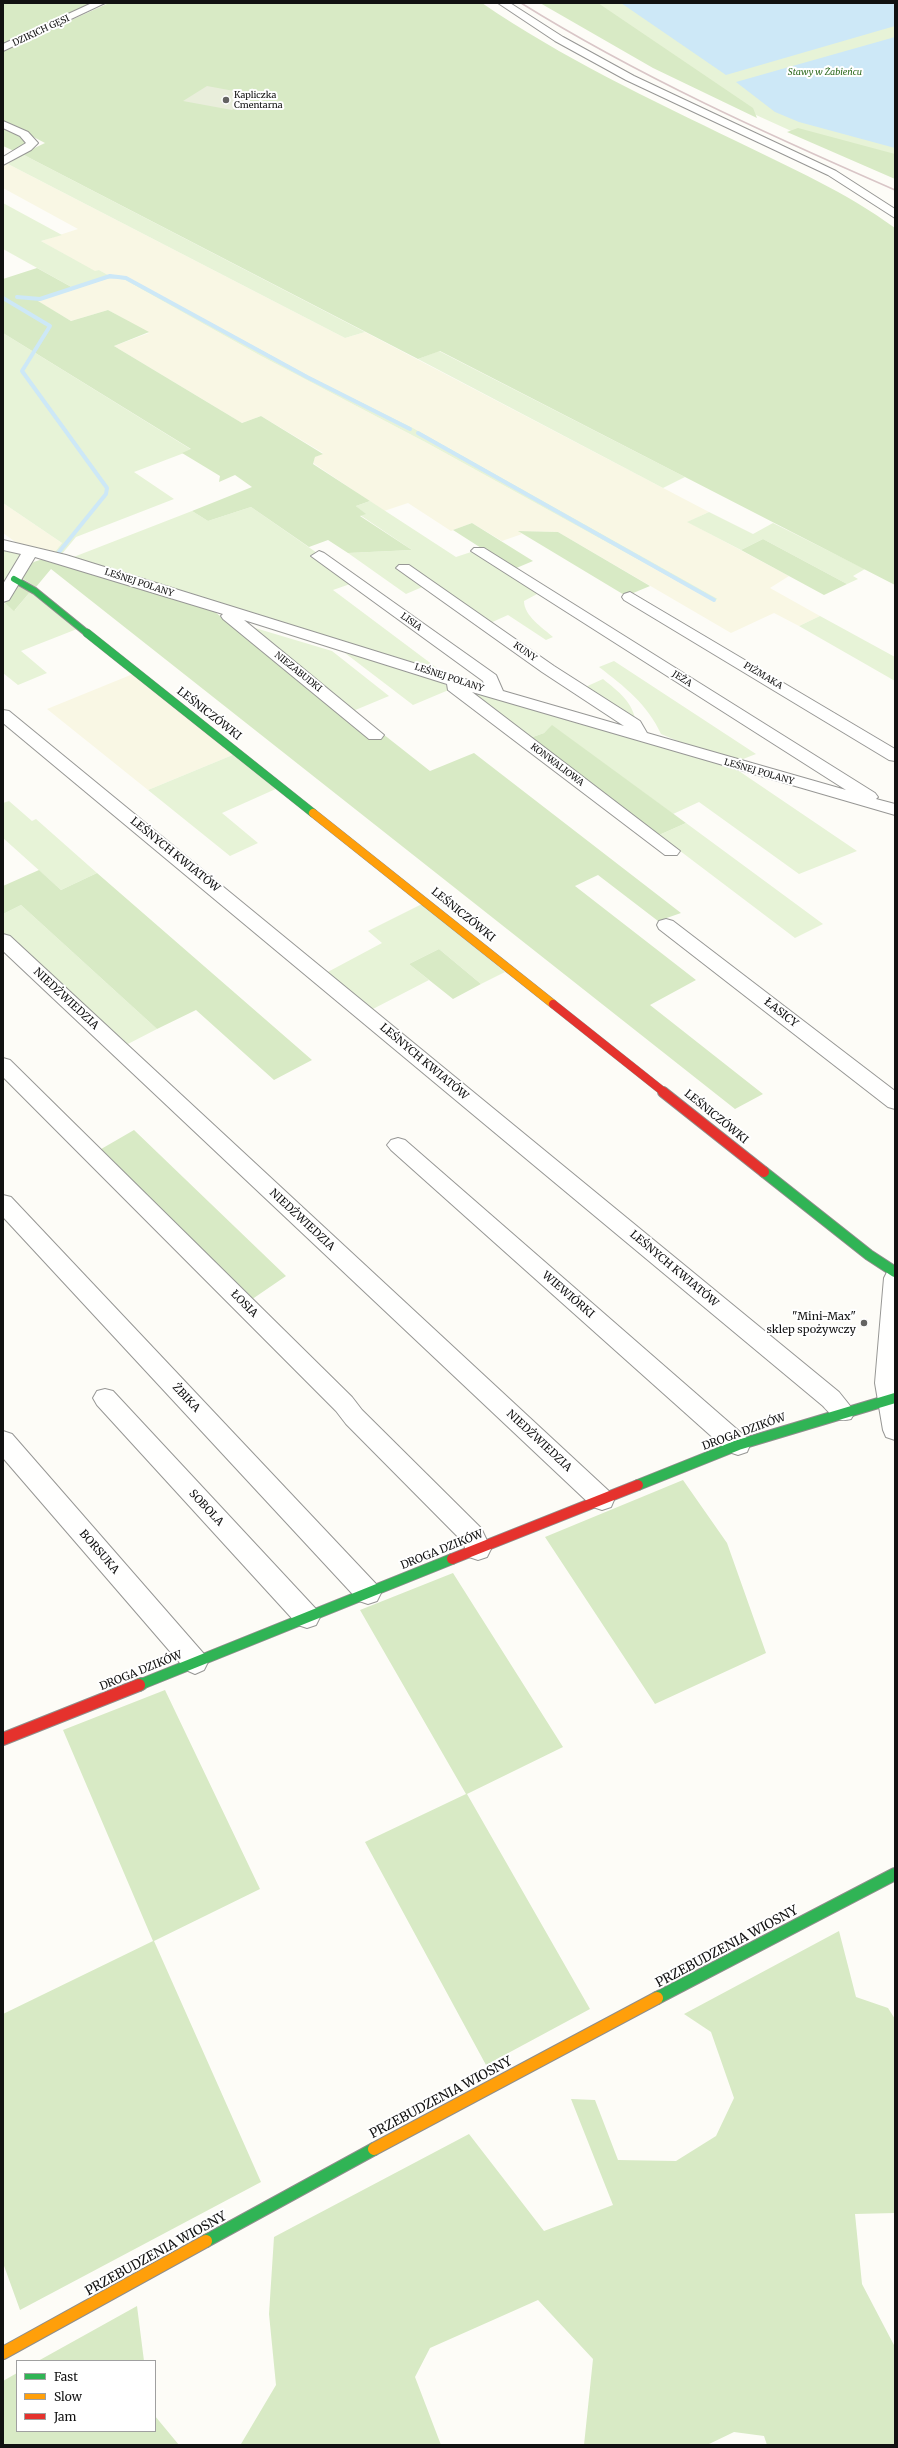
<!DOCTYPE html>
<html>
<head>
<meta charset="utf-8">
<style>
  body { margin:0 }
  #map { position:relative; width:898px; height:2448px; overflow:hidden; background:#fdfcf7; font-family:Merriweather,serif }
  canvas { display:block }
  .frame { position:absolute; inset:0; border:4px solid #111; pointer-events:none }
  .legend { position:absolute; left:16px; top:2360px; width:140px; height:72px; box-sizing:border-box; background:#fff; border:1px solid #a0a0a0; margin:0; padding:5px 7px; list-style:none; font-size:12px; color:#111 }
  .legend li { display:flex; align-items:center; gap:8px; height:20px }
  .legend b { width:20px; border:1px solid #a0a0a0 }
</style>
</head>
<body>
<div id="map">
<canvas width="898" height="2448"></canvas>
<div class="frame"></div>
<ul class="legend">
<li><b style="height:5px;background:#30b455"></b>Fast</li>
<li><b style="height:5px;background:#ff9f0a"></b>Slow</li>
<li><b style="height:5px;background:#e5322d"></b>Jam</li>
</ul>
</div>
<script>
const context = document.querySelector('canvas').getContext('2d');
context.lineJoin = 'round';
function fill(path, color) {
  context.fillStyle = color;
  context.fill(path, 'evenodd');
}
function stroke(path, color, width, dash) {
  context.strokeStyle = color;
  context.lineWidth = width;
  context.lineCap = dash ? 'butt' : 'round';
  context.setLineDash(dash || []);
  context.stroke(path);
}
function label(font, color, halo, rows, align = 'center') {
  context.font = font + ' Merriweather,serif';
  context.lineWidth = 4;
  context.setLineDash([]);
  context.textBaseline = 'middle';
  context.strokeStyle = halo;
  context.fillStyle = color;
  for (const [text, x, y, turn = 0] of rows) {
    context.save();
    context.translate(x, y);
    context.rotate((+turn || 0) * Math.PI / 180);
    context.textAlign = isNaN(turn) ? turn : align;
    if (halo) context.strokeText(text, 0, 0);
    context.fillText(text, 0, 0);
    context.restore();
  }
}
fill(new Path2D(`
  M 8,164 L 345,338 L 365,332 L 709,512 L 688,522 L 789,576 L 770,588 L 820,616 L 799,626 L 774,613 L 731,633 L 558,532 L 519,531 L 522,534 L 502,541 L 472,523 L 451,531 L 408,503 L 384,511 L 313,463 L 315,457 L 323,453 L 261,416 L 242,423 L 114,346 L 149,333 L 108,310 L 71,321 L 37,301 L 112,277 L 125,280 L 261,356 L 427,443 L 713,601 L 718,599 L 413,428 L 311,377 L 125,276 L 108,275 L 99,270 L 95,272 L 41,241 L 78,229 L 3,188 L 3,166 Z
  M 3,503 L 62,543 L 54,553 L 21,546 L 3,533 Z
  M 133,674 L 235,754 L 148,790 L 47,709 Z`), '#f9f7e4');
fill(new Path2D(`
  M 542,3 L 895,3 L 895,178 L 692,86 Z
  M 22,154 L 365,332 L 345,338 L 8,164 Z
  M 3,203 L 62,235 L 41,241 L 95,271 L 99,270 L 108,275 L 125,276 L 311,377 L 413,428 L 718,599 L 713,601 L 427,443 L 261,356 L 125,280 L 112,277 L 75,289 L 3,249 Z
  M 3,333 L 192,450 L 134,472 L 174,499 L 76,537 L 61,555 L 54,553 L 62,543 L 3,503 Z
  M 439,351 L 685,477 L 663,488 L 418,359 Z
  M 370,501 L 456,557 L 474,551 L 539,593 L 524,601 C 524,616 543,628 553,637 L 546,640 L 508,615 L 488,624 L 427,585 L 406,594 L 348,553 L 412,550 L 360,515 L 365,514 L 356,506 Z
  M 251,507 L 320,555 L 353,583 L 333,590 L 441,671 L 71,558 L 192,511 L 208,521 Z
  M 709,512 L 753,534 L 773,523 L 865,569 L 853,576 L 858,579 L 847,584 L 763,539 L 741,550 L 687,522 Z
  M 3,547 L 17,551 L 20,556 L 3,584 Z
  M 30,592 L 77,629 L 21,651 L 47,673 L 18,685 L 3,673 L 3,605 L 5,603 L 15,610 Z
  M 820,616 L 895,657 L 895,681 L 799,626 Z
  M 245,625 L 332,651 L 389,696 L 353,711 Z
  M 345,653 L 433,675 L 451,689 L 413,705 Z
  M 614,661 L 756,754 L 738,761 L 692,747 L 661,734 C 648,705 624,686 599,667 Z
  M 603,679 C 619,692 633,702 636,723 L 581,689 Z
  M 464,687 L 736,769 L 857,851 L 799,874 L 699,802 L 673,814 L 552,726 L 544,733 L 530,738 Z
  M 235,754 L 278,788 L 222,813 L 258,843 L 230,856 L 148,790 Z
  M 9,801 L 32,821 L 36,819 L 97,873 L 61,890 L 3,838 L 3,803 Z
  M 686,823 L 823,924 L 795,938 L 659,835 Z
  M 422,904 L 505,972 L 481,984 L 439,949 L 409,964 L 429,980 L 369,1011 L 324,974 L 382,943 L 368,931 Z
  M 21,905 L 157,1029 L 124,1046 L 3,935 L 3,914 Z`), '#e7f3d7');
fill(new Path2D(`
  M 3,3 L 94,3 L 3,45 Z
  M 109,3 L 482,3 C 562,58 650,99 736,141 C 791,168 846,192 895,228 L 895,585 L 440,351 L 418,359 L 22,154 L 45,143 L 3,121 L 3,51 Z
  M 540,3 L 598,3 L 753,108 L 757,118 L 653,68 Z
  M 3,128 L 26,140 L 24,145 L 14,151 L 3,146 Z
  M 798,128 L 895,154 L 895,179 L 787,132 Z
  M 37,268 L 75,289 L 38,301 L 71,321 L 108,310 L 149,332 L 114,346 L 242,423 L 261,416 L 323,454 L 315,457 L 313,464 L 370,501 L 356,506 L 366,514 L 360,516 L 412,550 L 348,553 L 328,540 L 309,547 L 251,507 L 208,521 L 192,511 L 252,487 L 235,475 L 219,482 L 220,476 L 182,453 L 191,449 L 3,333 L 3,279 Z
  M 472,523 L 533,561 L 514,569 L 453,530 Z
  M 518,531 L 558,532 L 650,586 L 626,596 Z
  M 763,539 L 847,584 L 824,595 L 741,550 Z
  M 49,558 L 215,612 L 373,738 L 383,734 L 430,771 L 474,753 L 681,913 L 658,921 L 598,875 L 575,886 L 696,980 L 650,1005 L 763,1094 L 735,1109 L 51,569 L 36,587 L 23,579 C 20,564 38,560 49,558 Z
  M 18,586 L 30,592 L 14,611 L 5,603 L 15,587 Z
  M 552,725 L 686,823 L 659,835 L 530,738 L 544,733 Z
  M 39,870 L 61,890 L 97,873 L 312,1060 L 274,1080 L 196,1010 L 157,1029 L 21,905 L 3,914 L 3,886 Z
  M 439,949 L 481,984 L 453,999 L 409,964 Z
  M 134,1130 L 286,1276 L 248,1302 L 96,1152 Z
  M 683,1480 L 727,1543 L 766,1653 L 655,1704 L 545,1537 Z
  M 453,1573 L 563,1747 L 467,1794 L 590,2009 L 486,2065 L 365,1842 L 466,1794 L 360,1610 Z
  M 165,1690 L 260,1889 L 154,1941 L 261,2182 L 20,2310 L 3,2263 L 3,2014 L 153,1941 L 63,1730 Z
  M 839,1931 L 856,1997 L 888,2008 L 895,2019 L 895,2213 L 855,2214 L 862,2284 L 895,2347 L 895,2445 L 767,2445 L 764,2436 L 734,2432 L 707,2445 L 584,2445 L 593,2359 L 538,2300 L 430,2348 L 415,2377 L 441,2445 L 236,2445 L 241,2444 L 276,2385 L 269,2314 L 274,2237 L 469,2134 L 544,2231 L 613,2205 L 571,2099 L 595,2100 L 618,2160 L 676,2161 L 716,2136 L 734,2098 L 711,2032 L 684,2014 Z
  M 137,2306 L 144,2361 L 38,2361 Z
  M 17,2373 L 17,2431 L 155,2431 L 155,2416 L 179,2445 L 3,2445 L 3,2381 Z`), '#d8eac5');
fill(new Path2D(`
  M 207,86 L 256,95 L 232,110 L 183,101 Z`), '#e9eedb');
fill(new Path2D(`
  M 621,3 L 895,3 L 895,26 L 726,75 Z
  M 895,37 L 895,148 L 799,122 L 775,112 L 736,82 Z`), '#cde8f7');
stroke(new Path2D(`
  M 107,277 L 118,277`), '#cde8f7', 3);
stroke(new Path2D(`
  M 110,276 L 126,278 L 307,377 L 410,429
  M 17,297 L 40,299 L 110,276
  M 3,298 L 50,326 L 22,371 L 107,488 L 106,494 L 59,552
  M 418,433 L 714,600`), '#cde8f7', 4);
const street = new Path2D(`
  M 92,3 L 105,3 L 3,51 L 3,44 Z
  M 498,3 L 510,3 L 563,37 L 634,76 L 836,171 L 895,209 L 895,218 L 828,175 L 626,80 L 555,41 Z
  M 3,121 L 28,132 L 38,143 L 31,150 L 3,165 L 3,157 L 26,143 L 20,136 L 3,128 Z
  M 3,540 L 66,555 L 484,685 L 483,681 L 311,556 L 319,551 L 324,553 L 496,675 L 503,691 L 624,726 L 542,672 L 396,568 L 399,565 L 409,565 L 554,666 L 640,721 L 647,733 L 846,790 L 471,551 L 474,548 L 484,548 L 875,793 L 878,797 L 876,799 L 895,804 L 895,815 L 472,692 L 680,851 L 677,855 L 665,855 L 448,690 L 447,684 L 244,620 L 384,735 L 381,739 L 369,739 L 223,619 L 221,616 L 223,614 L 35,557 L 9,600 L 3,602 L 3,584 L 21,554 L 3,550 Z
  M 630,592 L 895,749 L 895,761 L 889,760 L 624,600 L 622,597 L 624,594 Z
  M 3,710 L 9,711 L 839,1392 L 855,1412 L 851,1419 C 837,1423 832,1416 823,1406 L 3,723 Z
  M 666,919 L 673,921 L 895,1091 L 895,1109 L 888,1107 L 659,929 L 657,925 L 659,921 Z
  M 3,934 L 10,936 L 611,1493 L 614,1500 L 611,1507 L 602,1510 L 593,1507 L 3,951 Z
  M 3,1058 L 10,1060 L 352,1397 L 362,1410 L 481,1528 L 491,1549 L 487,1557 L 478,1560 L 469,1557 L 462,1541 L 346,1424 L 336,1411 L 3,1077 Z
  M 398,1138 L 405,1140 L 747,1438 L 750,1445 L 747,1452 L 738,1455 L 729,1452 L 391,1150 L 387,1145 L 391,1140 Z
  M 3,1195 L 11,1197 L 377,1585 L 381,1593 L 377,1601 L 368,1604 L 359,1601 L 3,1217 Z
  M 895,1270 L 895,1440 L 886,1437 L 883,1430 L 875,1383 L 884,1278 L 887,1272 Z
  M 105,1389 L 113,1391 L 316,1609 L 320,1617 L 316,1625 L 307,1628 L 298,1625 L 97,1405 L 93,1398 L 97,1391 Z
  M 3,1431 L 12,1434 L 204,1654 L 208,1662 L 204,1670 L 195,1674 L 186,1670 L 3,1458 Z`);
const fastFar3 = new Path2D(`
  M 14,579 L 35,591 L 88,634`);
const fastFar2 = new Path2D(`
  M 87,633 L 313,813`);
const fastFar1 = new Path2D(`
  M 764,1172 L 869,1255 L 895,1272
  M 638,1485 L 738,1445 L 895,1398
  M 139,1685 L 452,1559`);
const fast = new Path2D(`
  M 139,1685 L 141,1684
  M 657,1998 L 895,1874
  M 206,2241 L 374,2149`);
const slowFar1 = new Path2D(`
  M 313,813 L 553,1004`);
const slow = new Path2D(`
  M 374,2149 L 657,1998
  M 3,2353 L 206,2241`);
const jamFar2 = new Path2D(`
  M 553,1004 L 665,1093`);
const jamFar1 = new Path2D(`
  M 663,1092 L 764,1172
  M 452,1559 L 638,1485`);
const jam = new Path2D(`
  M 3,1739 L 139,1685`);
stroke(street, '#979795', 2);
stroke(fastFar3, '#8e8d8b', 8);
stroke(fastFar2, '#8e8d8b', 9);
stroke(fastFar1, '#8e8d8b', 12);
stroke(fast, '#8e8d8b', 14);
stroke(slowFar1, '#8e8d8b', 9);
stroke(slow, '#8e8d8b', 14);
stroke(jamFar2, '#8e8d8b', 9);
stroke(jamFar1, '#8e8d8b', 12);
stroke(jam, '#8e8d8b', 14);
fill(street, '#fffffe');
stroke(fastFar3, '#30b455', 6);
stroke(fastFar2, '#30b455', 8);
stroke(fastFar1, '#30b455', 10);
stroke(fast, '#30b455', 12);
stroke(slowFar1, '#ff9f0a', 8);
stroke(slow, '#ff9f0a', 12);
stroke(jamFar2, '#e5322d', 8);
stroke(jamFar1, '#e5322d', 10);
stroke(jam, '#e5322d', 12);
stroke(new Path2D(`
  M 521,3 C 640,77 767,134 895,190`), '#d9c6c7', 1.5);
for (const [x, y, r, color] of [
  [226,100,4,"#646362"],
  [864,1323,4,"#646362"]
]) {
  const dot = new Path2D();
  dot.arc(x, y, r, 0, 2 * Math.PI);
  context.fillStyle = color;
  context.fill(dot);
  stroke(dot, '#fff', 1.5);
}
label('9px', '#111', '#fff', [
  ["DZIKICH GĘSI",41,31,-25],
  ["LEŚNEJ POLANY",139,583,18],
  ["LISIA",411,622,36],
  ["KUNY",525,652,35],
  ["NIEZABUDKI",298,672,39],
  ["PIŻMAKA",763,676,31],
  ["LEŚNEJ POLANY",449,678,18],
  ["JEŻA",682,679,32],
  ["KONWALIOWA",557,765,37],
  ["LEŚNEJ POLANY",759,772,16]
]);
label('italic 9px', '#2f6b1f', '#fff', [
  ["Stawy w Żabieńcu",825,72]
]);
label('9px', '#111', '#fff', [
  ["Kapliczka",234,95],
  ["Cmentarna",234,105]
], 'left');
label('11px', '#111', '#fff', [
  ["LEŚNICZÓWKI",209,714,38],
  ["LEŚNYCH KWIATÓW",175,855,39],
  ["LEŚNICZÓWKI",463,915,39],
  ["NIEDŹWIEDZIA",66,999,43],
  ["ŁASICY",781,1013,38],
  ["LEŚNYCH KWIATÓW",424,1062,40],
  ["LEŚNICZÓWKI",716,1117,39],
  ["NIEDŹWIEDZIA",302,1220,43],
  ["LEŚNYCH KWIATÓW",674,1269,40],
  ["WIEWIÓRKI",568,1295,41],
  ["ŁOSIA",244,1304,45],
  ["ŻBIKA",186,1398,47],
  ["DROGA DZIKÓW",744,1432,-20],
  ["NIEDŹWIEDZIA",539,1441,43],
  ["SOBOLA",206,1508,47],
  ["DROGA DZIKÓW",442,1550,-22],
  ["BORSUKA",99,1552,49],
  ["DROGA DZIKÓW",141,1671,-22]
]);
label('11px', '#111', '#fff', [
  ["\"Mini-Max\"",856,1317],
  ["sklep spożywczy",856,1330]
], 'right');
label('13px', '#111', '#fff', [
  ["PRZEBUDZENIA WIOSNY",727,1947,-28],
  ["PRZEBUDZENIA WIOSNY",441,2098,-28],
  ["PRZEBUDZENIA WIOSNY",156,2254,-29]
]);
</script>
</body>
</html>
